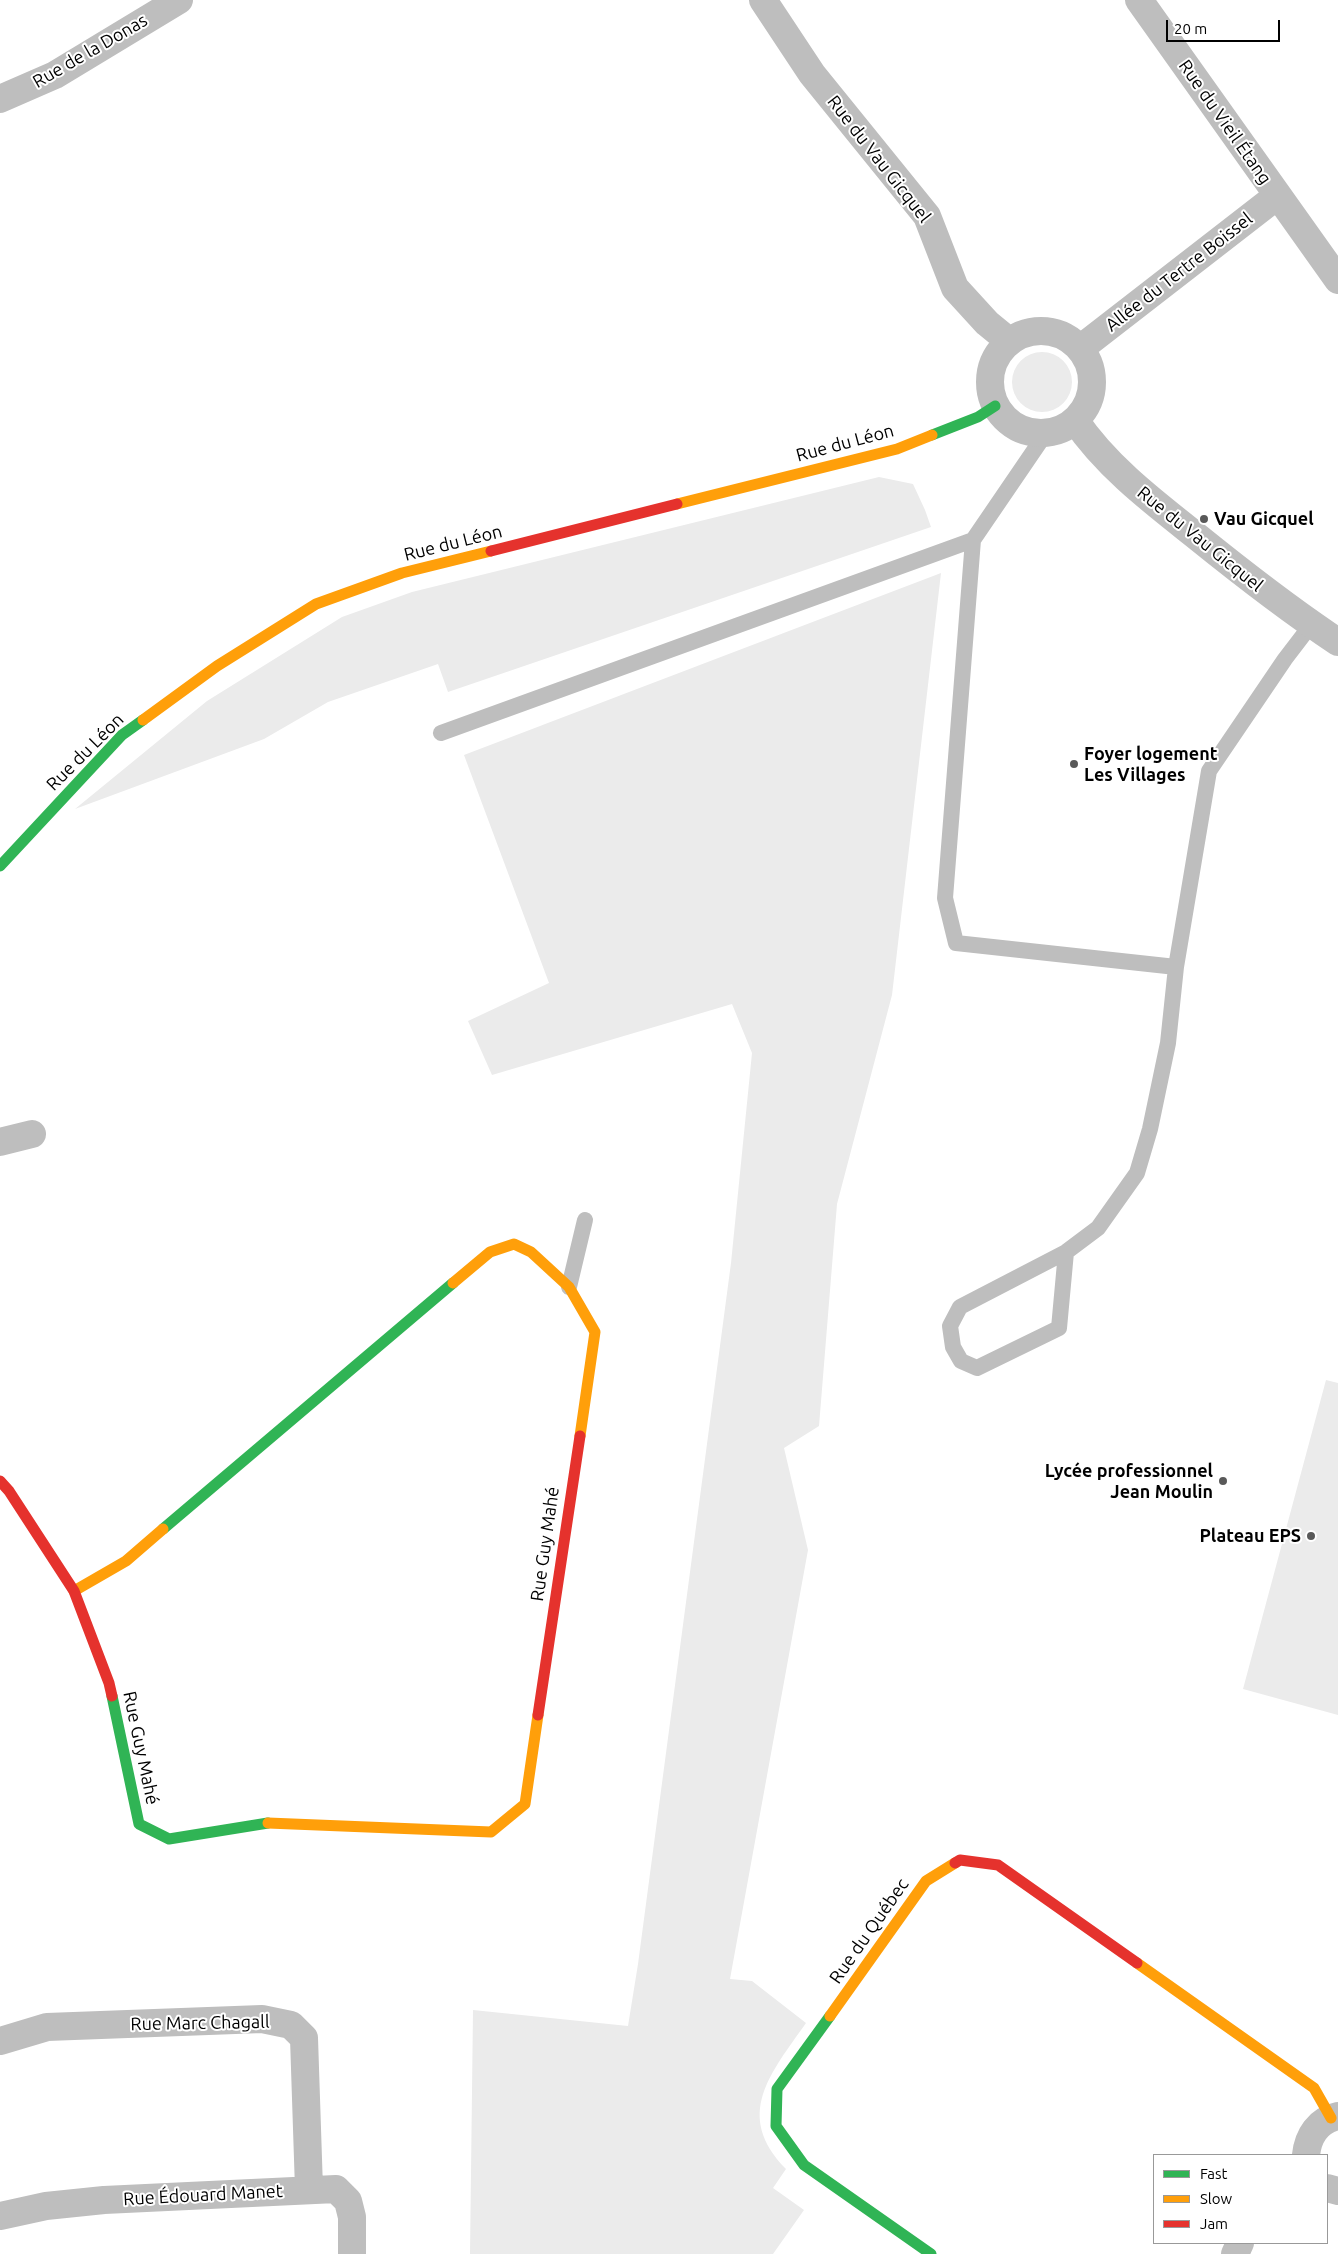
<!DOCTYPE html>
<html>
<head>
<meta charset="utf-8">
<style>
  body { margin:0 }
  #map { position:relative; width:1338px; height:2254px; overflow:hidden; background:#fff; font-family:Ubuntu,sans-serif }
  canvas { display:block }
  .legend { position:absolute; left:1153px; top:2154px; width:175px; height:90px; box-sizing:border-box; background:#fff; border:1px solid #999; margin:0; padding:6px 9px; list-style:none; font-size:15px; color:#000 }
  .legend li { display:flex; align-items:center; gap:10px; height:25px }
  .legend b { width:25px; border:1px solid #999 }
  .scale { position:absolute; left:1166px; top:20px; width:114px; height:22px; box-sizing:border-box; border:2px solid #000; border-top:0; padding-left:6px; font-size:15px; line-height:18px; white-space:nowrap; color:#000; -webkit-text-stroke:4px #fff; paint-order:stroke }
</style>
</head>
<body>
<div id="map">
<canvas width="1338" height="2254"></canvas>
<ul class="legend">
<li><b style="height:6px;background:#30b455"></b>Fast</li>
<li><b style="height:6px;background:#ff9f0a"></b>Slow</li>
<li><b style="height:6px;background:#e5322d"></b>Jam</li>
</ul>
<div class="scale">20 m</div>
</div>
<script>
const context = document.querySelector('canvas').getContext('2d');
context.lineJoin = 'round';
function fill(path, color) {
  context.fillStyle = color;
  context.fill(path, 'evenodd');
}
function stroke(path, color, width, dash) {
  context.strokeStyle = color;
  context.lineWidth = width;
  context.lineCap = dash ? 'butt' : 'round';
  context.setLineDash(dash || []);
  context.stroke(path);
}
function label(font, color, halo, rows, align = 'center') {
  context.font = font + ' Ubuntu,sans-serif';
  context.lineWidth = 4;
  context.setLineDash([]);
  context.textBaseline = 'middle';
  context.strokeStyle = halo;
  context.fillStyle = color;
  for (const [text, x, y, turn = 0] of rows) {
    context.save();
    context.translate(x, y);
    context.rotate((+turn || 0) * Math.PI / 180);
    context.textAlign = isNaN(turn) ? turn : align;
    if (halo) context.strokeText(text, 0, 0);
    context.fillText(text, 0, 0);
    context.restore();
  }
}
fill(new Path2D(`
  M1012 382a30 30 0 1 1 60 0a30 30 0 1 1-60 0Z
  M 879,477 L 913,484 L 925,510 L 931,527 L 448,692 L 438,664 L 328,702 L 264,739 L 75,809 L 207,701 L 342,617 L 412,592 Z
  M 941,573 L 892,995 L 837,1204 L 819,1426 L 784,1448 L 808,1550 L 730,1979 L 752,1981 L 806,2023 C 771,2073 733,2115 786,2169 L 773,2188 L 804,2210 L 773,2254 L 470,2254 L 473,2010 L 628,2026 L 638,1964 L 731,1263 L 752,1053 L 732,1004 L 492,1075 L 468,1021 L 549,983 L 464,755 Z
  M 1326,1380 L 1338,1383 L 1338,1715 L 1243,1689 Z`), '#ebebeb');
stroke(new Path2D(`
  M 1046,433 L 973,540 L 945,898 L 956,943 L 1176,967 L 1168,1043 L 1150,1129 L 1137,1173 L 1098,1228 L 1066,1252 L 960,1307 L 950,1326 L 953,1347 L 961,1361 L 977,1368 L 1059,1328 L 1066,1252
  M 441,733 L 973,540
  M 1176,967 L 1209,771 L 1285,659 L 1311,625
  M 569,1287 L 585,1220`), '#bebebe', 16);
stroke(new Path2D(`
  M 763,0 L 812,74 L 927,216 L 955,288 L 987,323 L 1009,341
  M 1139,0 L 1338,280
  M 0,99 L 55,75 L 179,0
  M990 382a51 51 0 1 1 102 0a51 51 0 1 1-102 0Z
  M 1081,348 L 1277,196
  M 1075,420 C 1106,466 1152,501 1195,535 C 1242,573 1288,609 1338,642
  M 0,1142 L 32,1134
  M 0,2041 L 47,2027 L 262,2019 L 291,2025 L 304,2038 L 309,2189
  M 1306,2155 C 1308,2136 1318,2120 1338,2116
  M 1327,2188 L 1338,2191
  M 0,2216 L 46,2206 L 104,2200 L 336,2189 L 348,2201 L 352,2217 L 352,2254
  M 1235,2254 L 1240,2243`), '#bebebe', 28);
stroke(new Path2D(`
  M 932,435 L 978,417 L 995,406
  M 0,866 L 122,735 L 143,720
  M 163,1529 L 453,1283
  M 112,1696 L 139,1824 L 169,1839 L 268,1823
  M 830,2016 L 777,2089 L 776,2126 L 804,2165 L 931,2254`), '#30b455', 11);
stroke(new Path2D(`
  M 677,504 L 897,449 L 932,435
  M 143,720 L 217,666 L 316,604 L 402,573 L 491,551
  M 453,1283 L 490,1252 L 514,1244 L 531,1252 L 569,1287 L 595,1332 L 580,1436
  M 74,1591 L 126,1561 L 163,1529
  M 268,1823 L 491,1832 L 525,1804 L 538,1715
  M 1137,1963 L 1314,2088 L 1331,2118
  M 830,2016 L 926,1881 L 955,1863`), '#ff9f0a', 11);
stroke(new Path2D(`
  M 491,551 L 677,504
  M 0,1481 L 9,1491 L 74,1591 L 109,1683 L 112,1696
  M 538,1715 L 580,1436
  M 955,1863 L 960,1860 L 998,1865 L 1137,1963`), '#e5322d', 11);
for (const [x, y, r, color] of [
  [1204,519,5,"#595959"],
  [1074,764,5,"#595959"],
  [1223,1481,5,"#595959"],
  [1311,1536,5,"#595959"]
]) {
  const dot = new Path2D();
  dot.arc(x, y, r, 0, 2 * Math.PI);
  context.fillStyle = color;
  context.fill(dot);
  stroke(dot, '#fff', 2);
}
label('18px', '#000', '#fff', [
  ["Rue de la Donas",90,51,-30],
  ["Rue du Vieil Étang",1225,122,55],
  ["Rue du Vau Gicquel",879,159,52],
  ["Allée du Tertre Boissel",1179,272,-38],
  ["Rue du Léon",845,443,-15],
  ["Rue du Vau Gicquel",1200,539,39],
  ["Rue du Léon",453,543,-14],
  ["Rue du Léon",85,752,-45],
  ["Rue Guy Mahé",545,1544,-82],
  ["Rue Guy Mahé",141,1748,78],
  ["Rue du Québec",869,1931,-55],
  ["Rue Marc Chagall",200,2023,-1],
  ["Rue Édouard Manet",203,2195,-3]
]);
label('bold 18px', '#000', '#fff', [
  ["Vau Gicquel",1214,519],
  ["Foyer logement",1084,754],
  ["Les Villages",1084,775],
  ["Lycée professionnel",1213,1471,"right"],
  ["Jean Moulin",1213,1492,"right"],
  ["Plateau EPS",1301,1536,"right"]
], 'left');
</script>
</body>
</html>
